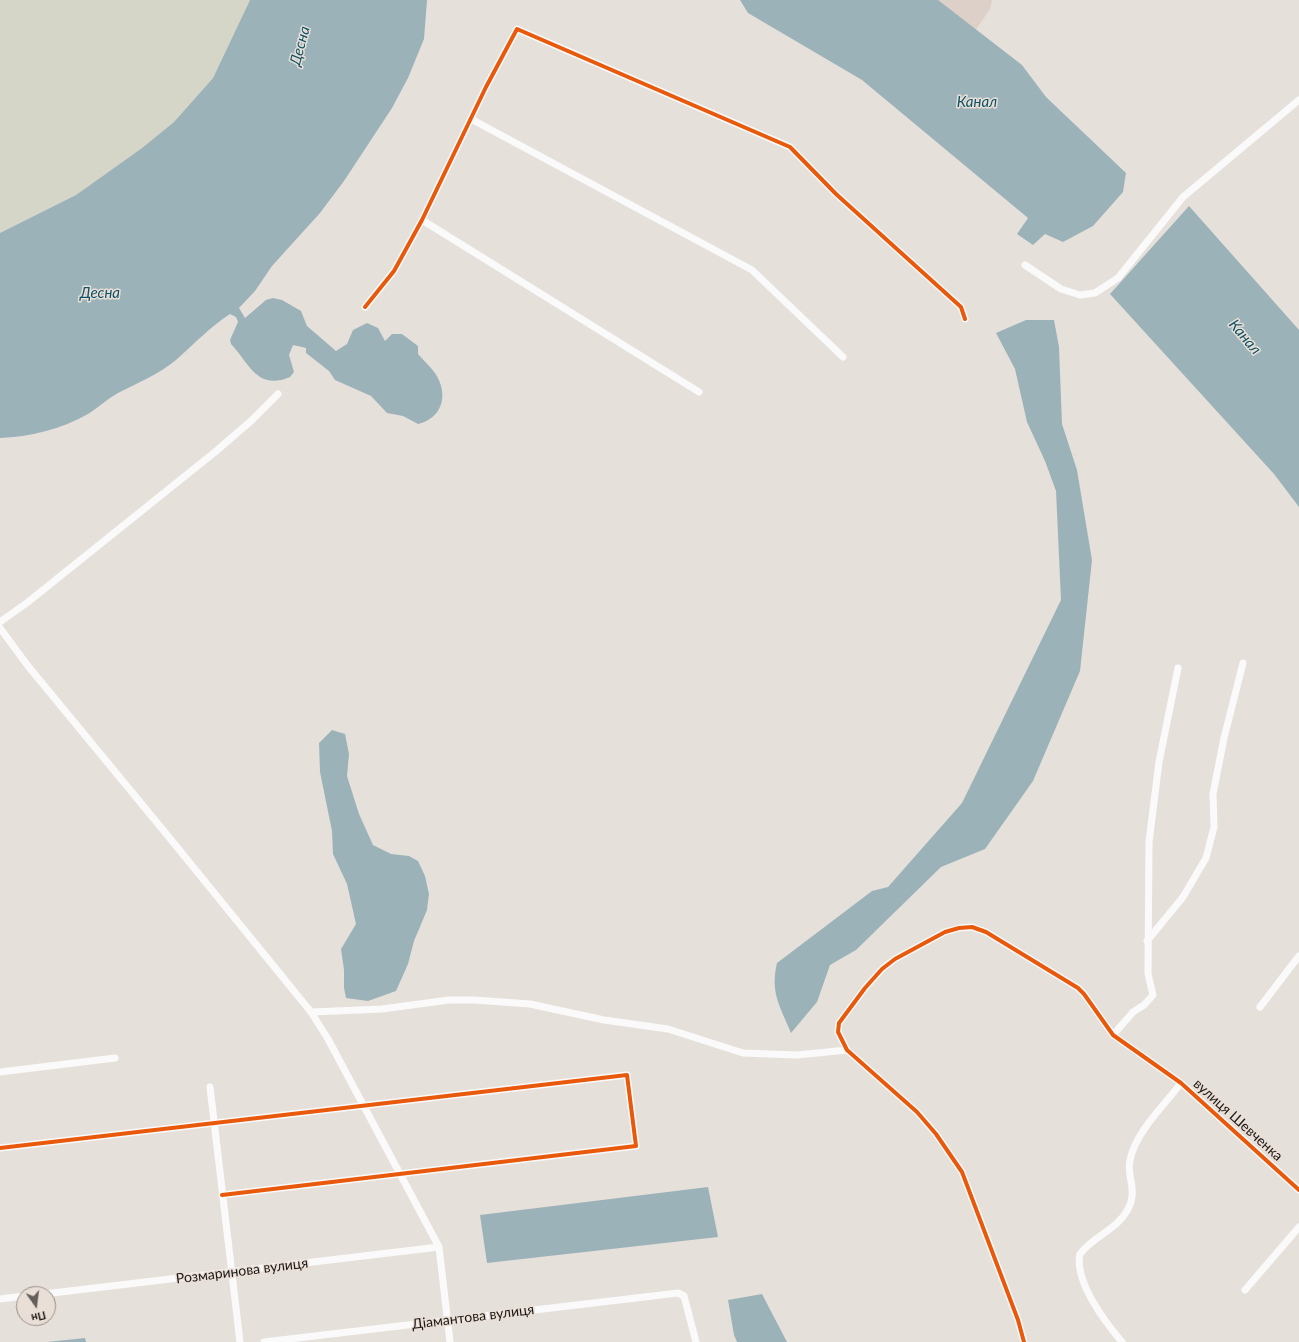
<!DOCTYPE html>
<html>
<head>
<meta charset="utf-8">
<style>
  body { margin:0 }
  #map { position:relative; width:1299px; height:1342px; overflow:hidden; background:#e6e0db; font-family:Lato,sans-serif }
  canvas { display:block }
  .north { position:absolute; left:16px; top:1286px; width:40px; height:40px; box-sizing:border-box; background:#eadfd7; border:1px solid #988f89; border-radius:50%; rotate:166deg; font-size:11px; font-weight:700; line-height:16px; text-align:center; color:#1c1815 }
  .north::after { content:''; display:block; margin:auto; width:14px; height:18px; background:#635e5a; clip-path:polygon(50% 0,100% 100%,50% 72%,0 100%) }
</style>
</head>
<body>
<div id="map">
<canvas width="1299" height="1342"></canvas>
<div class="north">Пн</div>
</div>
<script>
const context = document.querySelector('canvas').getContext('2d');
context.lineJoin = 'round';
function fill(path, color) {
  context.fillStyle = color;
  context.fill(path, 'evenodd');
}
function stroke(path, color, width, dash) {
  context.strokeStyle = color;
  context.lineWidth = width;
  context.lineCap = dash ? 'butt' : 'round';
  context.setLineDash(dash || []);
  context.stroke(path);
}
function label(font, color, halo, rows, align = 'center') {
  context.font = font + ' Lato,sans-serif';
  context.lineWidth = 3;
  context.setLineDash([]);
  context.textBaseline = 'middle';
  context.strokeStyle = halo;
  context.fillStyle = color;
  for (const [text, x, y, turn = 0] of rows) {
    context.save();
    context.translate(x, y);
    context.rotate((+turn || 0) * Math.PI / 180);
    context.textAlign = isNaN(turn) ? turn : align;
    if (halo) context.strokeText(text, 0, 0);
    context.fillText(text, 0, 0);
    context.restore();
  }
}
fill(new Path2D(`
  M 921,0 L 992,0 L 990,9 L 953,63 Z`), '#dcd0c8');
fill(new Path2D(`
  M 0,0 L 250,0 L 213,78 L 174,122 L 142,148 L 76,195 L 0,233 Z`), '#d6d6c8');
fill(new Path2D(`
  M 250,0 L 427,0 L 424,39 L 408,78 L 392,108 L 344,181 L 320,213 L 272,266 L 255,291 L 239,308 L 245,318 L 266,300 L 273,298 L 282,300 L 301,311 L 307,326 L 336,351 L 347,344 L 353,330 L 367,323 L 378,328 L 385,341 L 392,334 L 402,334 L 418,346 L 418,354 C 423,360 430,366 435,373 C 449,394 443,418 418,424 L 403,416 L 387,413 L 371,396 L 335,380 L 329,371 L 306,353 L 306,348 L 293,345 L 289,355 L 294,372 L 290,377 C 257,391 249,363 231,344 L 230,340 L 238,322 L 236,317 L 230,314 C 210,327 194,344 176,360 C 159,374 138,383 118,393 C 107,399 98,408 88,414 C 62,429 29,437 0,438 L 0,233 L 76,195 L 142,148 L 174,122 L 213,78 Z
  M 740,0 L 938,0 L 1022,65 L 1046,97 L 1126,173 L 1123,192 L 1093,226 L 1063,242 L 1045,234 L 1033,245 L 1017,234 L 1028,218 L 862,80 L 748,13 Z
  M 1189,206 L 1299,330 L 1299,507 L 1274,474 L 1110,294 Z
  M 1026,320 L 1054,320 L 1059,347 L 1062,424 L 1077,470 L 1092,560 L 1080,671 L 1033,781 L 985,849 L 941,867 L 856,950 L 830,965 L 817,1002 L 791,1033 C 780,1006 770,993 777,963 L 872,891 L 888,887 L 962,803 L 1061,600 L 1056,491 L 1045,461 L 1027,422 L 1015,369 L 996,333 Z
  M 332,730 L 345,734 L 349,754 L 347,776 L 359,814 L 373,845 L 391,854 L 409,856 L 418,861 L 425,876 L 429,894 L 427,910 L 414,941 L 408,964 L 396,991 L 368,1001 L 346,998 L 344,988 L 344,970 L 341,949 L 356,924 L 347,884 L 333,854 L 332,831 L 320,772 L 319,743 Z
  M 708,1187 L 718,1237 L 487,1263 L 480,1215 Z
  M 762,1294 L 787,1342 L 737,1342 L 734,1335 L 728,1300 Z
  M 85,1338 L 86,1342 L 47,1342 Z`), '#9cb2b9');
stroke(new Path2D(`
  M 471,119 L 752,270 L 843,357
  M 422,220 L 699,392
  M 1025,265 L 1061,289 L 1080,295 L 1095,293 L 1118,278 L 1183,197 L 1299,100
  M 365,307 L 394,271 L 422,220 L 486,87 L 517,29 L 790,147 L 836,194 L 961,307 L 965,319
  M 0,622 L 28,602 L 215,452 L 251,421 L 278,394
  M 0,628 L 28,666 L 168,836 L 311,1012 L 328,1039 L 439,1247 L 450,1342
  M 1147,941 L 1183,897 L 1206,858 L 1214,827 L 1213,794 L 1224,738 L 1243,663
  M 1260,1007 L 1299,956
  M 311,1012 L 382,1009 L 449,1000 L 474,1000 L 530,1004 L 604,1020 L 668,1029 L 743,1053 L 797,1055 L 847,1050
  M 1113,1035 L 1133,1012 L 1144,1005 L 1153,995 L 1148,974 L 1149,842 L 1159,762 L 1178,668
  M 0,1072 L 115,1058
  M 210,1087 L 240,1342
  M 0,1148 L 627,1075 L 636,1146 L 222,1195
  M 1245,1290 L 1299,1227
  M 44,1294 L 439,1247
  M 0,1299 L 24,1296
  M 264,1342 L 678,1293 L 684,1296 L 696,1342
  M 1024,1342 L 1018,1320 L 962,1172 L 936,1134 L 917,1112 L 847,1050 L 838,1032 L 839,1023 L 865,988 L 882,969 L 895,959 L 945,932 L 959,928 L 972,927 L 986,932 L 1078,988 L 1084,994 L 1113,1035 L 1181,1083 L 1299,1190
  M 1122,1342 C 1105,1322 1074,1281 1080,1254 C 1092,1237 1116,1230 1127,1211 C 1139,1190 1126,1177 1130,1160 C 1136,1131 1164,1106 1181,1083`), '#fbfafa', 7);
stroke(new Path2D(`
  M 365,307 L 394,271 L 422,220 L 486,87 L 517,29 L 790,147 L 836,194 L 961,307 L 965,319
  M 0,1148 L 627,1075 L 636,1146 L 222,1195
  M 1024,1342 L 1018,1320 L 962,1172 L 936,1134 L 917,1112 L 847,1050 L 838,1032 L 839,1023 L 865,988 L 882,969 L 895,959 L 945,932 L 959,928 L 972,927 L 986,932 L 1078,988 L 1084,994 L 1113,1035 L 1181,1083 L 1299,1190`), '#e8590c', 4);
label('14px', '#1c1815', '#eadfd7', [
  ["вулиця Шевченка",1238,1120,42],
  ["Розмаринова вулиця",242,1271,-7],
  ["Діамантова вулиця",473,1317,-7]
]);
label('italic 15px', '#0c5366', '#eadfd7', [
  ["Десна",300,46,-75],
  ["Канал",977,102],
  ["Десна",100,293],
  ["Канал",1245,337,50]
]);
</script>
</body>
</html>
